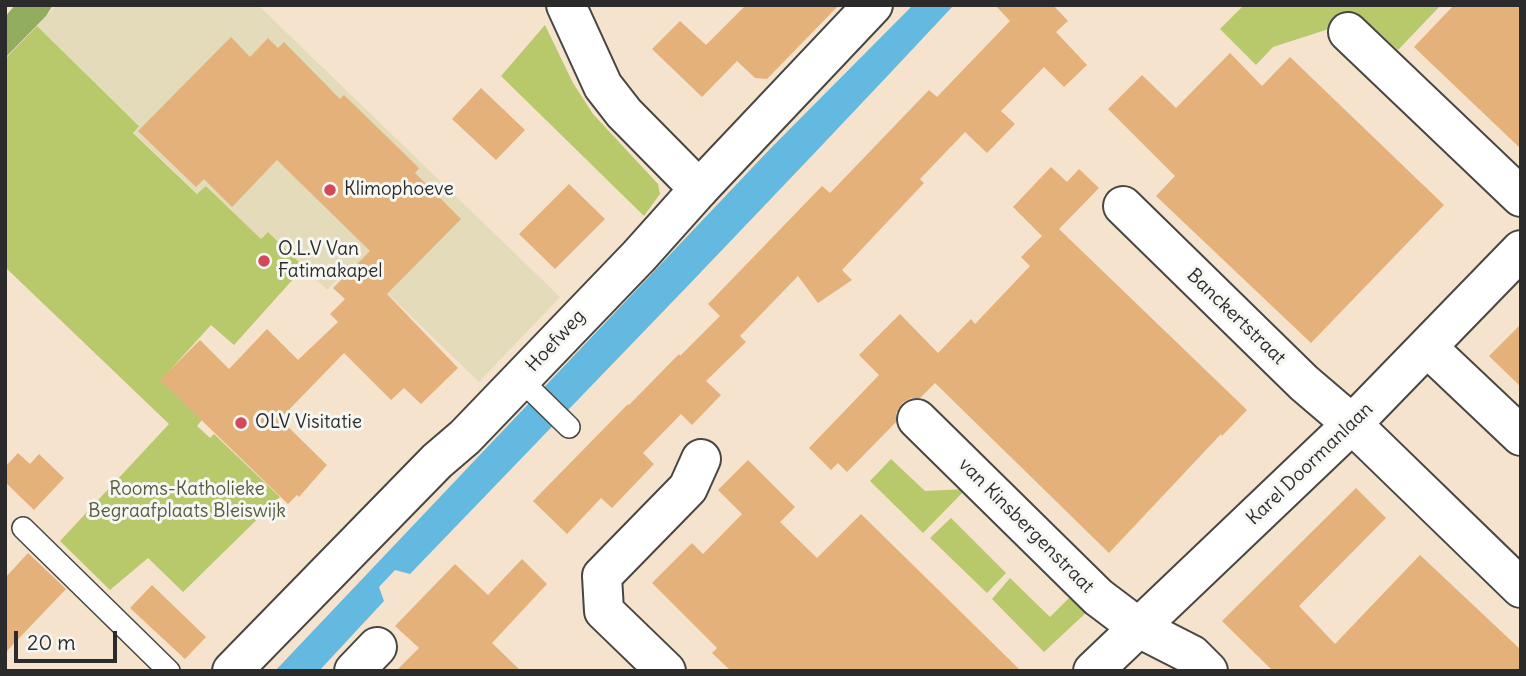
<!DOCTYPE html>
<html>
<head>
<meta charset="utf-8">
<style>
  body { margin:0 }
  #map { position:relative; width:1526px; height:676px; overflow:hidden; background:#f5e3cd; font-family:Delius,sans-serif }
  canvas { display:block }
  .frame { position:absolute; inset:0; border:7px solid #2b2b2b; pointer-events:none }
  .scale { position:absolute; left:14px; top:631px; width:103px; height:32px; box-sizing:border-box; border:4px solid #2b2b2b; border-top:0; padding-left:9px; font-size:21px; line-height:24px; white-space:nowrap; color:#2b2b2b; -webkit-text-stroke:5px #f6f6f2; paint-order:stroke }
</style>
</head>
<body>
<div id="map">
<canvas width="1526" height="676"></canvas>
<div class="frame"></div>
<div class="scale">20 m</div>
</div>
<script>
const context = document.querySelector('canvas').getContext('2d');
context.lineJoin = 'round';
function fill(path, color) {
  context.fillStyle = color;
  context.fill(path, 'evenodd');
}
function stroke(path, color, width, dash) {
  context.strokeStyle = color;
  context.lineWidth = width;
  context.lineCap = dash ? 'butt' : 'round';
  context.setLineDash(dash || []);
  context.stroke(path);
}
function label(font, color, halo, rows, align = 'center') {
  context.font = font + ' Delius,sans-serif';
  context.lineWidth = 6;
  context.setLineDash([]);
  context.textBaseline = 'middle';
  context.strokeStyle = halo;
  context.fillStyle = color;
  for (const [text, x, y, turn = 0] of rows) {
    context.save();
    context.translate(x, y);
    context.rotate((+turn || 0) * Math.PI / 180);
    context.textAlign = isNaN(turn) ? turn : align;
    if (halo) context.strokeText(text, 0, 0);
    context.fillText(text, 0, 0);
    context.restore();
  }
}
fill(new Path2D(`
  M 57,5 L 258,5 L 560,297 L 479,382 L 355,262 L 327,290 L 268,232 L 261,239 L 207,186 L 198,194 L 133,132 L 139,125 L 37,26 Z`), '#e3dbba');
fill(new Path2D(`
  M 1244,5 L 1441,5 L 1398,50 L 1363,18 L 1273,47 L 1256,65 L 1220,29 Z
  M 545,25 L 573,83 L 593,114 L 658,184 L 660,194 L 644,216 L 501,76 Z
  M 37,26 L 139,126 L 133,133 L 197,194 L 206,186 L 261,239 L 268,232 L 304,267 L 234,345 L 211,325 L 161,380 L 202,420 L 197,426 L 210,438 L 214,434 L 280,497 L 183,592 L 148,558 L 110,590 L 60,541 L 169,424 L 5,267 L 5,59 Z
  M 891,459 L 925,491 L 966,489 L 923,533 L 870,481 Z
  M 951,518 L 1006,573 L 987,593 L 930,538 Z
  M 1010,578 L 1050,617 L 1070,597 L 1075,597 L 1089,610 L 1044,652 L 992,599 Z`), '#b8c96c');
fill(new Path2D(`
  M 15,5 L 53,5 L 46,16 L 5,58 L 5,17 Z`), '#92ad60');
fill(new Path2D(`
  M 913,5 L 954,5 C 775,197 592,385 410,574 L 395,570 L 379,587 L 384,601 L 319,671 L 275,671 L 770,149 Z`), '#63b9df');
fill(new Path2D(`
  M 746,5 L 839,5 L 767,79 L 755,78 L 737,61 L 702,97 L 652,49 L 680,21 L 706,45 Z
  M 995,5 L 1053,5 L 1068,21 L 1056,32 L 1087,65 L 1064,87 L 1044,67 L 1001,111 L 1015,124 L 987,153 L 965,132 L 920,179 L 924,183 L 842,270 L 852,280 L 818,303 L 798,276 L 740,336 L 746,342 L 706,381 L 721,395 L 692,425 L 681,414 L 643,453 L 654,464 L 612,508 L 601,498 L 567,534 L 533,501 L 628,404 L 629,405 L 679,354 L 680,356 L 720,316 L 708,304 L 822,186 L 830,193 L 929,90 L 937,97 L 1010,21 Z
  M 1454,5 L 1521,5 L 1521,149 L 1414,47 Z
  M 231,37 L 250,57 L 268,38 L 278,48 L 284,42 L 340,99 L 344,95 L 419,168 L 415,173 L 461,219 L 387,294 L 458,368 L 421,404 L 404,388 L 391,400 L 344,353 L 280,419 L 327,465 L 299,497 L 297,495 L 288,504 L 160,380 L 200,340 L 229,369 L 267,329 L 298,360 L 338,322 L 330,314 L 345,299 L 333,288 L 370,251 L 277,160 L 232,207 L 204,179 L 196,187 L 138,131 Z
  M 1230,53 L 1262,86 L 1290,57 L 1444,205 L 1311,343 L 1156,196 L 1175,176 L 1108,109 L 1142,75 L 1176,108 Z
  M 481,88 L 525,130 L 496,160 L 452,119 Z
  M 1051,167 L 1067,182 L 1079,169 L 1099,188 L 1059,229 L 1247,410 L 1222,436 L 1221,434 L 1109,553 L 935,383 L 920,398 L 911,398 L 902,403 L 896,413 L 896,422 L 847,472 L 838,463 L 831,470 L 809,448 L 879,375 L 859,355 L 900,314 L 938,353 L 971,319 L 975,324 L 1030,266 L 1021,257 L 1042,236 L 1013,207 Z
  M 569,184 L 605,219 L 555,269 L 519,234 Z
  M 1521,324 L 1521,387 L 1489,356 Z
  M 18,453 L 30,464 L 39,454 L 64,478 L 34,510 L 5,482 L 5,467 Z
  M 748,460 L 795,507 L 780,522 L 817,558 L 861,514 L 1021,671 L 731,671 L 712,653 L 717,648 L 652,583 L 692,543 L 703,554 L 742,514 L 718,490 Z
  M 1356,488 L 1386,518 L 1299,606 L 1335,644 L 1420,555 L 1521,650 L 1521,671 L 1273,671 L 1222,621 Z
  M 28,553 L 66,589 L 5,653 L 5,578 Z
  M 522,559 L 547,584 L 492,643 L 521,671 L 396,671 L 419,648 L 395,626 L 455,564 L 488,595 Z
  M 152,585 L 206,637 L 185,659 L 130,608 Z`), '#e4b17b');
const service = new Path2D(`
  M 520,379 L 569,427
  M 23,528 L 169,671`);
const minor = new Path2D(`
  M 1348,32 L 1521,197
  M 699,189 L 873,5
  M 1123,206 L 1304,383 L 1352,424 L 1521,588
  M 1427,347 L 1521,436
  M 917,419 L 1098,597 L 1139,628 L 1192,655 L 1208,671
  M 354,671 L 377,647
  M 666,671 L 604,611 L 602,576 L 688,488 L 701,459
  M 1093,671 L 1352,424 L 1521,250`);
const tertiary = new Path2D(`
  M 232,671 L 437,461 L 465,437 L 639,256 L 699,189 L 624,113 L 603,86 L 566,5`);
stroke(service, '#494743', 24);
stroke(minor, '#494743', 42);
stroke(tertiary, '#494743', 42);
stroke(service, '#fff', 21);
stroke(minor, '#fff', 38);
stroke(tertiary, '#fff', 38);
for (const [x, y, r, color] of [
  [330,190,7,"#d1495b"],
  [264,261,7,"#d1495b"],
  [241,423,7,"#d1495b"]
]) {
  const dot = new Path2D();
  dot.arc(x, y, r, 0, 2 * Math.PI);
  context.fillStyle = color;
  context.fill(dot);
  stroke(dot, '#f6f6f2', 2.5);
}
label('19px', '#2b2b2b', '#f6f6f2', [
  ["Klimophoeve",344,190],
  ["O.L.V Van",278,250],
  ["Fatimakapel",278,272],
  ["OLV Visitatie",255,423]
], 'left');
label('19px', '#2b2b2b', '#f6f6f2', [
  ["Banckertstraat",1236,317,44],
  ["Hoefweg",556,341,-47],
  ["Karel Doormanlaan",1310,464,-44],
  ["van Kinsbergenstraat",1026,526,45]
]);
label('19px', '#555a3e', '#f6f6f2', [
  ["Rooms-Katholieke",187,490],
  ["Begraafplaats Bleiswijk",187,512]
]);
</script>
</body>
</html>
